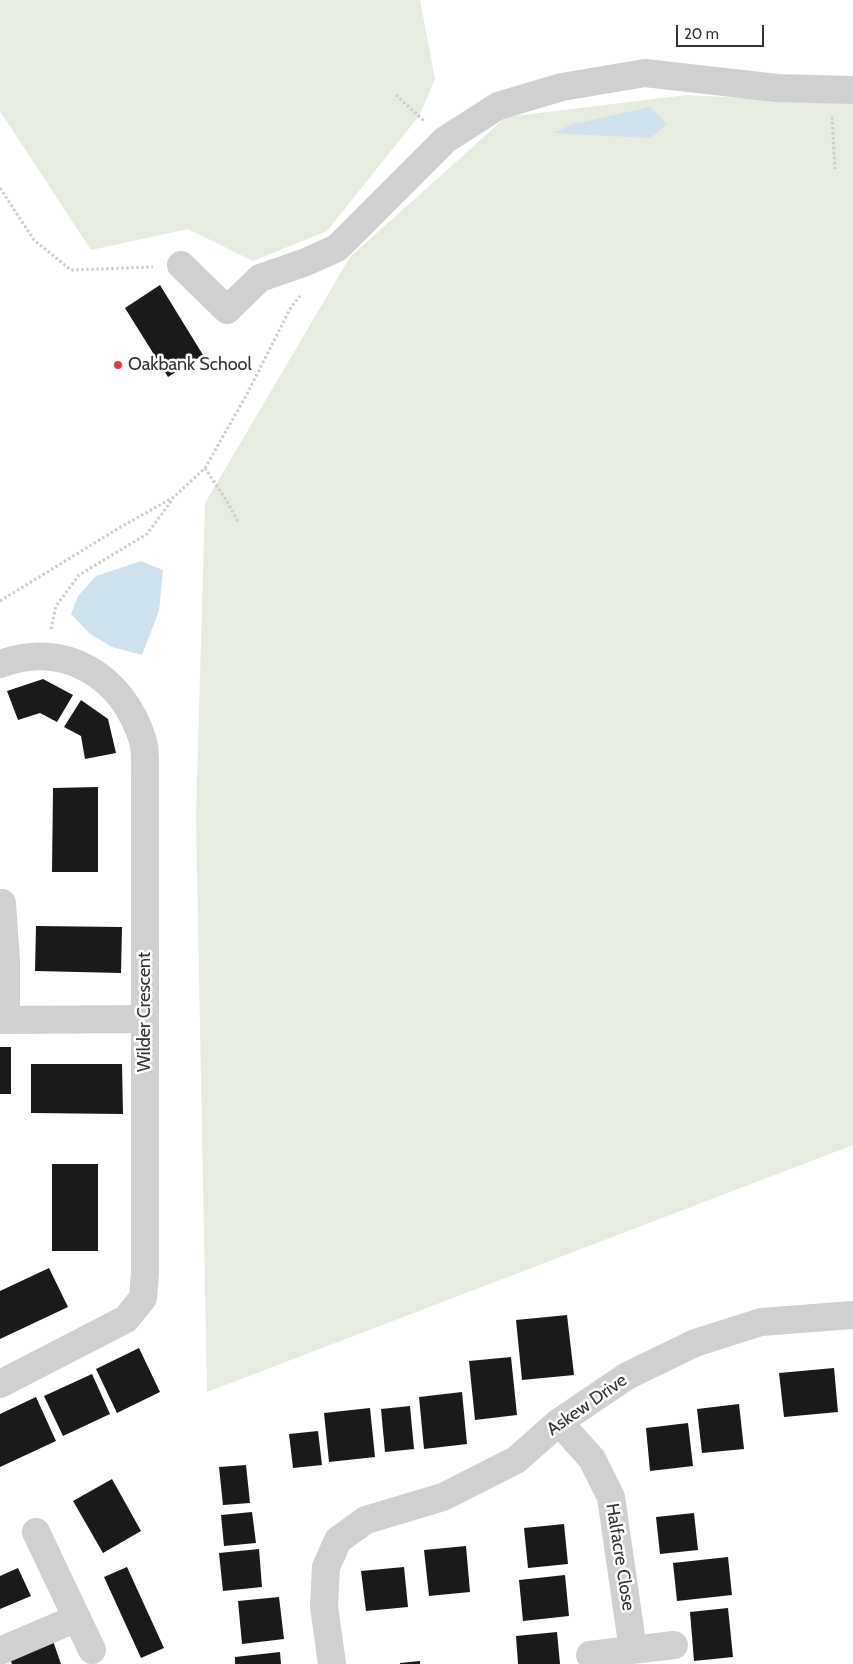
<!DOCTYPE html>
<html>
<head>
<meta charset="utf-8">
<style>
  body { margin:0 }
  #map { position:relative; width:853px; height:1664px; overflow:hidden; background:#fff; font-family:Cabin,sans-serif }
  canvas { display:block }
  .scale { position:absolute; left:676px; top:25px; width:88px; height:22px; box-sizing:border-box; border:2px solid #333; border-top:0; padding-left:6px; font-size:15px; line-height:18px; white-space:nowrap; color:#333; -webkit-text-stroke:4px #fff; paint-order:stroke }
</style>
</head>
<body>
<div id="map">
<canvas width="853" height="1664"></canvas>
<div class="scale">20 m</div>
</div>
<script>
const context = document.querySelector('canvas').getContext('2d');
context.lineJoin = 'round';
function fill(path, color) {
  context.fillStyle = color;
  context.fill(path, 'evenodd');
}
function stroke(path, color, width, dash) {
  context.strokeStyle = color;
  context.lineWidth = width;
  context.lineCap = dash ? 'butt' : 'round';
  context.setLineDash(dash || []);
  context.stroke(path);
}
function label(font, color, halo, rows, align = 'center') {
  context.font = font + ' Cabin,sans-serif';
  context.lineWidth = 5;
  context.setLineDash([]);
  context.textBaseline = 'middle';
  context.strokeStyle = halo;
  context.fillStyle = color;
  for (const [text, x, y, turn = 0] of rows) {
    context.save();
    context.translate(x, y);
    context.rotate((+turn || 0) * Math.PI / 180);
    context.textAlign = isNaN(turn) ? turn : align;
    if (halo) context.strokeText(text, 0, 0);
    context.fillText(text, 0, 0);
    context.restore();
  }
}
fill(new Path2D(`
  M 0,0 L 420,0 L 435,79 L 419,116 L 327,231 L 253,261 L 188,229 L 91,250 L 0,111 Z
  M 687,95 L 853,104 L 853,1145 L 207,1392 L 196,817 L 205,503 L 350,257 L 506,117 Z`), '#e6ecdf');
fill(new Path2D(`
  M 650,107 L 667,124 L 650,138 L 553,133 L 573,124 Z
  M 141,561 L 163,570 L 159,611 L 142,655 L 112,647 L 90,634 L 71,614 L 78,596 L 96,576 Z`), '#cfe2ee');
fill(new Path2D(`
  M 160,285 L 203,355 L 168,377 L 125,308 Z
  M 43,679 L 73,695 L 57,722 L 40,713 L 18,720 L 7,691 Z
  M 81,700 L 108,719 L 116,753 L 85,759 L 81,736 L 64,727 Z
  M 98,787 L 98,872 L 52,872 L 53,788 Z
  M 36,926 L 122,927 L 121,973 L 35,971 Z
  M 0,1047 L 11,1047 L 11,1094 L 0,1094 Z
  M 31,1064 L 122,1064 L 123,1114 L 31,1113 Z
  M 52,1164 L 98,1164 L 98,1251 L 52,1251 Z
  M 49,1268 L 68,1307 L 0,1339 L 0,1291 Z
  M 567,1315 L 574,1375 L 522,1380 L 516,1320 Z
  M 139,1348 L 160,1392 L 117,1413 L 96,1369 Z
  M 511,1357 L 517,1415 L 475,1420 L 469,1361 Z
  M 834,1368 L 838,1412 L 784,1417 L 779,1373 Z
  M 92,1374 L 110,1414 L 63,1436 L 44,1396 Z
  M 462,1392 L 467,1444 L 424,1449 L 419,1397 Z
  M 36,1397 L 56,1441 L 0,1467 L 0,1414 Z
  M 739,1404 L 744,1449 L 702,1453 L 697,1409 Z
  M 410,1406 L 414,1449 L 385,1452 L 381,1409 Z
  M 370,1408 L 375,1457 L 329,1462 L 324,1413 Z
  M 688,1423 L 693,1466 L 650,1471 L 646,1428 Z
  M 318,1431 L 322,1465 L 293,1468 L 289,1434 Z
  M 246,1465 L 250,1503 L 223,1505 L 219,1467 Z
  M 112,1479 L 141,1531 L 103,1553 L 73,1501 Z
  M 252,1512 L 256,1543 L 224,1546 L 221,1515 Z
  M 694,1513 L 698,1550 L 660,1554 L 656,1517 Z
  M 564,1524 L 568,1564 L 528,1568 L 524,1528 Z
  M 466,1546 L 470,1592 L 429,1596 L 424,1550 Z
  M 259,1549 L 262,1587 L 223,1591 L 219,1553 Z
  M 728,1557 L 732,1595 L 677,1601 L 673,1563 Z
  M 127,1567 L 164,1648 L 141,1658 L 104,1577 Z
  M 404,1567 L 408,1607 L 366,1611 L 361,1571 Z
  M 18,1568 L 31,1596 L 0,1609 L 0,1576 Z
  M 565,1575 L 569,1616 L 523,1621 L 519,1580 Z
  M 279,1597 L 284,1639 L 242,1644 L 238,1601 Z
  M 728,1608 L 733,1657 L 694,1661 L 690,1612 Z
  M 557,1632 L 560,1664 L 518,1664 L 516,1636 Z
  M 52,1638 L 61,1664 L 12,1664 L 9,1656 Z
  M 280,1652 L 281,1664 L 235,1664 L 235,1657 Z
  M 420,1661 L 420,1664 L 400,1664 L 400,1663 Z`), '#1a1a1a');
stroke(new Path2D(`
  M 396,95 L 424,121
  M 832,117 L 835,169
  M 0,188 L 34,240 L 71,270 L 153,267
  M 205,468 L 228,503 L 238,522
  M 0,601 L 119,528 L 174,497 L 205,468 L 247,394 L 291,307 L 300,296
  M 51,629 L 56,606 L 79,575 L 147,534 L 172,500`), '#cdcdcd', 3, [2.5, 2.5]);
stroke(new Path2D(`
  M 181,265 L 227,310 L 260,278 L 306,262 L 337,248 L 445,140 L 498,106 L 562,87 L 645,73 L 777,88 L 853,90
  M 0,664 C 65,640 123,676 143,741 C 146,752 145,767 145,779 L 145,1273 L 143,1298 L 126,1319 L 0,1384
  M 2,903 L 6,961 L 6,1020
  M 0,1020 L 145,1019
  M 559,1422 L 592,1459 L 611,1497 L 633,1650
  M 36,1532 L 92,1650
  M 0,1651 L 77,1618
  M 590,1655 L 674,1645
  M 332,1664 L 324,1606 L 326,1567 L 338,1540 L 366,1520 L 443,1497 L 516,1460 L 559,1422 L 627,1376 L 695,1343 L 761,1322 L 853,1315`), '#d0d0d0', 28);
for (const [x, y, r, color] of [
  [118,365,5,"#e63946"]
]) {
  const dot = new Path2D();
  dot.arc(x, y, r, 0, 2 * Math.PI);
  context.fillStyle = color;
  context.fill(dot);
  stroke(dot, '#fff', 2);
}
label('18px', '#333', '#fff', [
  ["Oakbank School",128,365]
], 'left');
label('18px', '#333', '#fff', [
  ["Wilder Crescent",145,1012,-90],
  ["Askew Drive",587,1405,-35],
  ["Halfacre Close",620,1557,81]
]);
</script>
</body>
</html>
